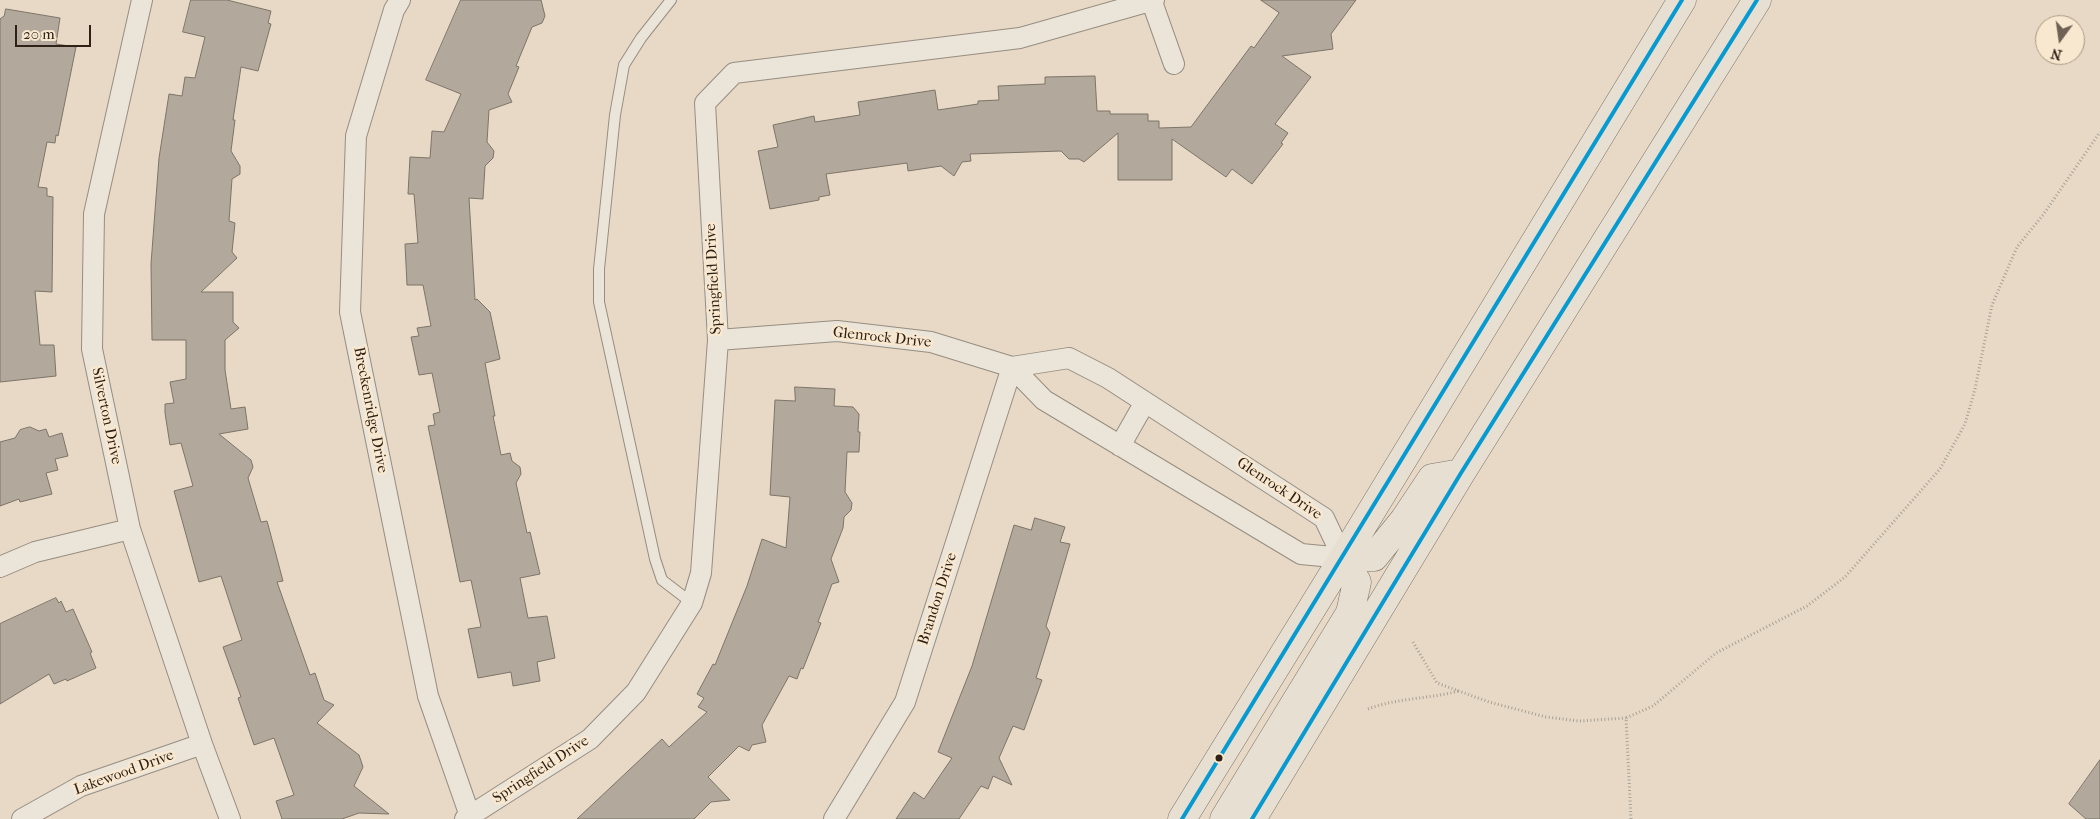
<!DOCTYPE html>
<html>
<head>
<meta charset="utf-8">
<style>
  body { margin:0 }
  #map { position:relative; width:2100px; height:819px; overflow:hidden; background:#e7d9c5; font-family:"IM FELL French Canon",serif }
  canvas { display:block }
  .north { position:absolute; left:2035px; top:15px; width:50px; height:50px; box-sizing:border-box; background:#f9e8d0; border:1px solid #a89885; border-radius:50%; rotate:194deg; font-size:14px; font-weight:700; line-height:20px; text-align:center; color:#2f2115 }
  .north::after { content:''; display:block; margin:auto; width:18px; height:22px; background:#6f6153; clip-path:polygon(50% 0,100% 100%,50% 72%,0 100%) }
  .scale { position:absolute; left:15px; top:25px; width:76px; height:22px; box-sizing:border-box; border:2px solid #2f2115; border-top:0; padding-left:6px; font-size:15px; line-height:18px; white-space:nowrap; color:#2f2115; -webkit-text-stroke:4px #f9e8d0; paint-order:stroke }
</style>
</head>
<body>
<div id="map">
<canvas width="2100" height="819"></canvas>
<div class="north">N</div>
<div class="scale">20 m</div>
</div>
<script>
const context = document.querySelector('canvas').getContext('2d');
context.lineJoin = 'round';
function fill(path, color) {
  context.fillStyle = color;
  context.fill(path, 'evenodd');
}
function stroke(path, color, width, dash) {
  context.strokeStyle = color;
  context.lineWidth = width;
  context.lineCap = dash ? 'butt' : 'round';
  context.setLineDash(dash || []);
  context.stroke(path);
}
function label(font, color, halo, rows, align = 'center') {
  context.font = font + ' "IM FELL French Canon",serif';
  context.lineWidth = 5;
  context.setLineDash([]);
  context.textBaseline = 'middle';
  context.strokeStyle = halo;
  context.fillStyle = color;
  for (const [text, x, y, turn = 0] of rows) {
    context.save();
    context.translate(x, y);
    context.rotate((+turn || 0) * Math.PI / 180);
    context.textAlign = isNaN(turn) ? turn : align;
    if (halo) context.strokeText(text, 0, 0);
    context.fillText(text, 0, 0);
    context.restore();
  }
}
const building = new Path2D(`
  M 191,0 L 227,0 L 271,11 L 268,23 L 271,24 L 258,71 L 241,67 L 233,120 L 235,120 L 231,151 L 240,166 L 240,174 L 232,179 L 229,221 L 235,223 L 232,252 L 237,258 L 201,292 L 233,292 L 233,322 L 239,328 L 225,340 L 225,370 L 231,409 L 245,407 L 248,429 L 219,434 L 251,460 L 253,467 L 248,478 L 261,522 L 267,521 L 270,532 L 283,581 L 277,582 L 310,675 L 315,673 L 324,700 L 334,705 L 317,723 L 359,755 L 363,767 L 354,786 L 389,814 L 359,813 L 342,819 L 282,819 L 276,801 L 294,795 L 274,738 L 254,745 L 238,698 L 241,697 L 223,647 L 242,640 L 221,576 L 199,582 L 174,491 L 193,486 L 181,443 L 170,445 L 165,413 L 165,404 L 174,403 L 170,382 L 186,379 L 186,340 L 152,340 L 151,264 L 159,158 L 169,94 L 182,96 L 185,77 L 195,78 L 205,37 L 183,32 Z
  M 461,0 L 541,0 L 545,16 L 542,23 L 532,27 L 516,66 L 519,67 L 508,94 L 512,102 L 489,110 L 487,142 L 494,151 L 493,158 L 485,166 L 483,199 L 469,198 L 475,300 L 477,299 L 490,312 L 500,359 L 485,363 L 495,416 L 493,416 L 501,455 L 510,453 L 512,461 L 520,467 L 521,474 L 516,483 L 527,533 L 530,532 L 540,574 L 520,578 L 528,618 L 547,616 L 555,658 L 537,662 L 540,681 L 513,686 L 511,672 L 478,678 L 468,629 L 481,627 L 471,580 L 460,582 L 428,426 L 435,425 L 433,414 L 440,412 L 432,373 L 419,375 L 411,337 L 419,336 L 417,328 L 431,326 L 423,285 L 407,285 L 405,244 L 418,243 L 414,194 L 408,194 L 410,157 L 430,158 L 432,131 L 444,132 L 461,94 L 426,80 Z
  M 1261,0 L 1356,0 L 1331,34 L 1333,49 L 1282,56 L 1311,77 L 1275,124 L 1288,133 L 1281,143 L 1283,144 L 1252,184 L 1232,169 L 1226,177 L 1172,139 L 1172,180 L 1118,180 L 1118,133 L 1084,162 L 1079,159 L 1069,159 L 1061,151 L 970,154 L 971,161 L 962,162 L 954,176 L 941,166 L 908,171 L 907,163 L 826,174 L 830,195 L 819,197 L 819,200 L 770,209 L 758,151 L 778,147 L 773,125 L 814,116 L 815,122 L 860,115 L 858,102 L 935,90 L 938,110 L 978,104 L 978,101 L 999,100 L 998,86 L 1045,84 L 1045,77 L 1095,76 L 1097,111 L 1110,111 L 1110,114 L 1148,114 L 1148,121 L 1159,121 L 1159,128 L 1191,127 L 1251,46 L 1254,48 L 1279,13 Z
  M 6,9 L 60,18 L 56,44 L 76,47 L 58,136 L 56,135 L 55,143 L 47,142 L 38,187 L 47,188 L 47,196 L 53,197 L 52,292 L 35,291 L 40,345 L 54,345 L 56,376 L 0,382 L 0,19 L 4,16 Z
  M 795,387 L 835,389 L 834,406 L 853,407 L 859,414 L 858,432 L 860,432 L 859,452 L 847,452 L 845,492 L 852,503 L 851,510 L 844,517 L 843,528 L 831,559 L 839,582 L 832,584 L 818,622 L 821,623 L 803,669 L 801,668 L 797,679 L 789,676 L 762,725 L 766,742 L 752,745 L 749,751 L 739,746 L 708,777 L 730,800 L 711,802 L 694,819 L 577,819 L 662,739 L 669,747 L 707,712 L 698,707 L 704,698 L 697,694 L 713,664 L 715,665 L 747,586 L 762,539 L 786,548 L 790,497 L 770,495 L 775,400 L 795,401 Z
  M 30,427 L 39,431 L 46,429 L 49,437 L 62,433 L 68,456 L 55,459 L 58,470 L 46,473 L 52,494 L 20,502 L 19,499 L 0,506 L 0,442 L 15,438 L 20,430 Z
  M 1035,518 L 1065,527 L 1060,542 L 1070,544 L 1046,626 L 1050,633 L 1036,678 L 1042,680 L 1024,730 L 1013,726 L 999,758 L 1012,785 L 993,776 L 988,789 L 981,786 L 959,819 L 896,819 L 914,792 L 924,799 L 952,758 L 938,752 L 972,666 L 1014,525 L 1031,530 Z
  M 56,598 L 59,603 L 61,601 L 66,612 L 73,609 L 92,652 L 90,653 L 96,668 L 67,681 L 66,679 L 54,684 L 49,674 L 0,704 L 0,624 Z
  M 2100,760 L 2100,819 L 2086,819 L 2069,804 Z`);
fill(building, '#b2a89b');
stroke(building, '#7d7469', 1);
const service = new Path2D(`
  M 671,0 L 641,38 L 624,65 L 615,115 L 599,269 L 599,302 L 655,559 L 662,580 L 692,603`);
const minor = new Path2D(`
  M 142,0 L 94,214 L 92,349 L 130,529 L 202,744 L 230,819
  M 400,0 L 394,10 L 356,136 L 350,312 L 428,696 L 470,816
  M 1152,2 L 1174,64
  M 718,340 L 837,331 L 931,342 L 1012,367 L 1069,358 L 1108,378 L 1324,518 L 1343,558
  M 1012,367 L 1044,400 L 1301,554 L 1343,558
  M 1120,446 L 1145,402
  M 0,567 L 35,552 L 130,529
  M 22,819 L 81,786 L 202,744
  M 465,819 L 590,739 L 636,692 L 692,603 L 701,573 L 718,340 L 705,103 L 734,73 L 1020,38 L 1154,0
  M 834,819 L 905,702 L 1012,367`);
const primary = new Path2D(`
  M 1343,558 L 1374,557 L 1404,520 L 1432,478 L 1461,473
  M 1182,819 L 1343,558 L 1682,0
  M 1224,819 L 1350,613 L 1357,582 L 1343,558
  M 1252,819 L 1461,473 L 1757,0`);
stroke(service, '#978d81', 12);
stroke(minor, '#978d81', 22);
stroke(primary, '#7d7469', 29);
stroke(new Path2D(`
  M 1413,642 L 1437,683 L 1489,702 L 1546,717 L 1579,721 L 1626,718
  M 1368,709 C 1396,698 1429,699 1459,691
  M 1631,819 L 1626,718 L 1653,706 L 1716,653 L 1807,606 L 1845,577 L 1940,469 L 1965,424 L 1975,389 L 1992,305 L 2017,247 L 2043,215 L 2100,132`), '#a8a198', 3, [1, 2.5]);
stroke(service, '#ebe4d9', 10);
stroke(minor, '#ebe4d9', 20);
stroke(primary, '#e8dfd3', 28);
stroke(new Path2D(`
  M 1182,819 L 1682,0
  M 1252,819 L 1461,473 L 1757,0`), '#079ad1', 4);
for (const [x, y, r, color] of [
  [1219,758,4.5,"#2f2115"]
]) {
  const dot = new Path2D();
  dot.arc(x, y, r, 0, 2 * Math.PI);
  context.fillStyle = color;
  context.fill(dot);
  stroke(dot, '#f9e8d0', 2);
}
label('15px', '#2f2115', '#f9e8d0', [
  ["Springfield Drive",714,279,-93],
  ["Glenrock Drive",882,338,6],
  ["Breckenridge Drive",370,410,79],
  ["Silverton Drive",106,416,78],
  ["Glenrock Drive",1279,489,34],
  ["Brandon Drive",938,599,-72],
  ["Springfield Drive",541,770,-33],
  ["Lakewood Drive",124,773,-20]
]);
</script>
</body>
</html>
